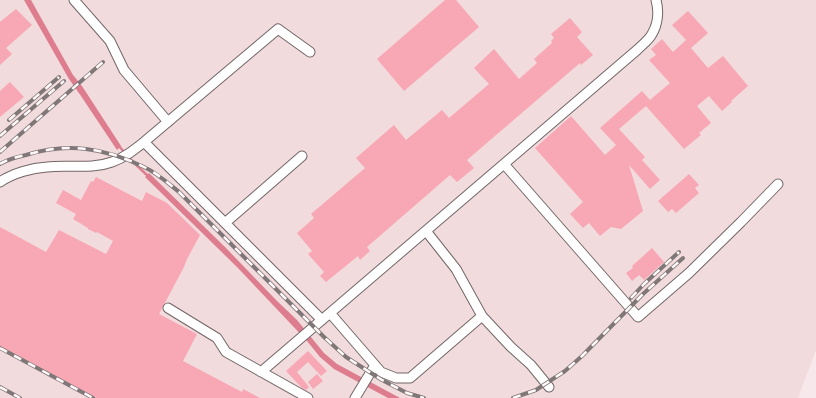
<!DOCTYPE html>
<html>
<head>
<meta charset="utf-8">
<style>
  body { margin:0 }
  canvas { display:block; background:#f7e9eb }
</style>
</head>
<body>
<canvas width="816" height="398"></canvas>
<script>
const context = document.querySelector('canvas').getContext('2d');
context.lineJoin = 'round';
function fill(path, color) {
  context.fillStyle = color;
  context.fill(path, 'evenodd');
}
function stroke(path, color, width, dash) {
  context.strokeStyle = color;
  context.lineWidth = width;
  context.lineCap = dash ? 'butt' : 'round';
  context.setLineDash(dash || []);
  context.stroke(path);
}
fill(new Path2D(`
  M 0,0 L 816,0 L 816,350 L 798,398 L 0,398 Z`), '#f2dbdd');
fill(new Path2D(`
  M 24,0 L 31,0 L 73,75 L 82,86 L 121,146 L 117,150 L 81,96 L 69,79 Z
  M 149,173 L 225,247 L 276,300 L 297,320 L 324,353 L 337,364 L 400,398 L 388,398 L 334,369 L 320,357 L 307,341 L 237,267 L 145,177 Z`), '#dd7d8e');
stroke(new Path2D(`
  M 118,145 L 125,153
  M 128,157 L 149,177`), '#dd7d8e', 2.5);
fill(new Path2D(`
  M 445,0 L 456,0 L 479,27 L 404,91 L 377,59 Z
  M 16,9 L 32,25 L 6,48 L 12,54 L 0,65 L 0,22 Z
  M 688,11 L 708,33 L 691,48 L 708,68 L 723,56 L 748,86 L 731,101 L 732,102 L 722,111 L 709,96 L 697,106 L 711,123 L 699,133 L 701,135 L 684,149 L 646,106 L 619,129 L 645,157 L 642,160 L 660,180 L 650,189 L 629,165 L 643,211 L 621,229 L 611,227 L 600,236 L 589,223 L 583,228 L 570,214 L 583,202 L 535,148 L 571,116 L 605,155 L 616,145 L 600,128 L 642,91 L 650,100 L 670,83 L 649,60 L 656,55 L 651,49 L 662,39 L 673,52 L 686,40 L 672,25 Z
  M 570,18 L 582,32 L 577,37 L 593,55 L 581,65 L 580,63 L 467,160 L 474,168 L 457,182 L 450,175 L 367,247 L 370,251 L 360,260 L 358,256 L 326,282 L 320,276 L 324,272 L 308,254 L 312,251 L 297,233 L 314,218 L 311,214 L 365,168 L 356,158 L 394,125 L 406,140 L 442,110 L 449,118 L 489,84 L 474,68 L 494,49 L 519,79 L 537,63 L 534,59 L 552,43 L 551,41 L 554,38 L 551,34 Z
  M 10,82 L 24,97 L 0,117 L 0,91 Z
  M 689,174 L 699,185 L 695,188 L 699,193 L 676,213 L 672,209 L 668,212 L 658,201 Z
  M 96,177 L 142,201 L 146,192 L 167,203 L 200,235 L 187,259 L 184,267 L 159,314 L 197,334 L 183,361 L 242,392 L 243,389 L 260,398 L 96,398 L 0,347 L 0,227 L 46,252 L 59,230 L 106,254 L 113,241 L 97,232 L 96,233 L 88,229 L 88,228 L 73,219 L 76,214 L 56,203 L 63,190 L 81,200 L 91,181 L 93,182 Z
  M 652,248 L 664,262 L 644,280 L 639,275 L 632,281 L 626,273 L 633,268 L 632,266 Z
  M 308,351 L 327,371 L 321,376 L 308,362 L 297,372 L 309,387 L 306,390 L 302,388 L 286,371 Z
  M 317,374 L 323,381 L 313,389 L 308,382 Z`), '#f8a8b4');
const minor = new Path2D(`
  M 74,0 L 110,41 L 124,70 L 168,122
  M 144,142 L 322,320
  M 504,164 L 638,317 L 689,273 L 741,222 L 778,184
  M 0,182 C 13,173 32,168 47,167 C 69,164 90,170 112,162 C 124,158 134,150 144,142 L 278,29 L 310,52
  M 225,223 L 302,156
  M 426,231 L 456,269 L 482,316 L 511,347 L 531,365 L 549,387
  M 168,308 L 217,338 L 226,352 L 308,398
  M 330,313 L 381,372 L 396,378 L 410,378 L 482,316
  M 261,372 L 637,50 C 642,45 649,40 652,34 C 658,24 659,11 656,0
  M 355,398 L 375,365`);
stroke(minor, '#726667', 11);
stroke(minor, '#fff', 9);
const rail = new Path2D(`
  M 9,120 L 59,77
  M 0,136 L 64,81
  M 0,152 L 103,62
  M 0,164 C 8,159 17,157 26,155 C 68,142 105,148 144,167 C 157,173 168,183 179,192 L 324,337 L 346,357 L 382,380 L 407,393 L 424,398
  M 631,298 L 644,284 L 679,252
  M 0,348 L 93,398
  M 0,387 L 20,398
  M 513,398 L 536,390 L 565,371 L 582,356 L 643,294 L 683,258`);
stroke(rail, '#807778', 4);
stroke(rail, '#fff9f9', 2.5, [8]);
</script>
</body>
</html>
